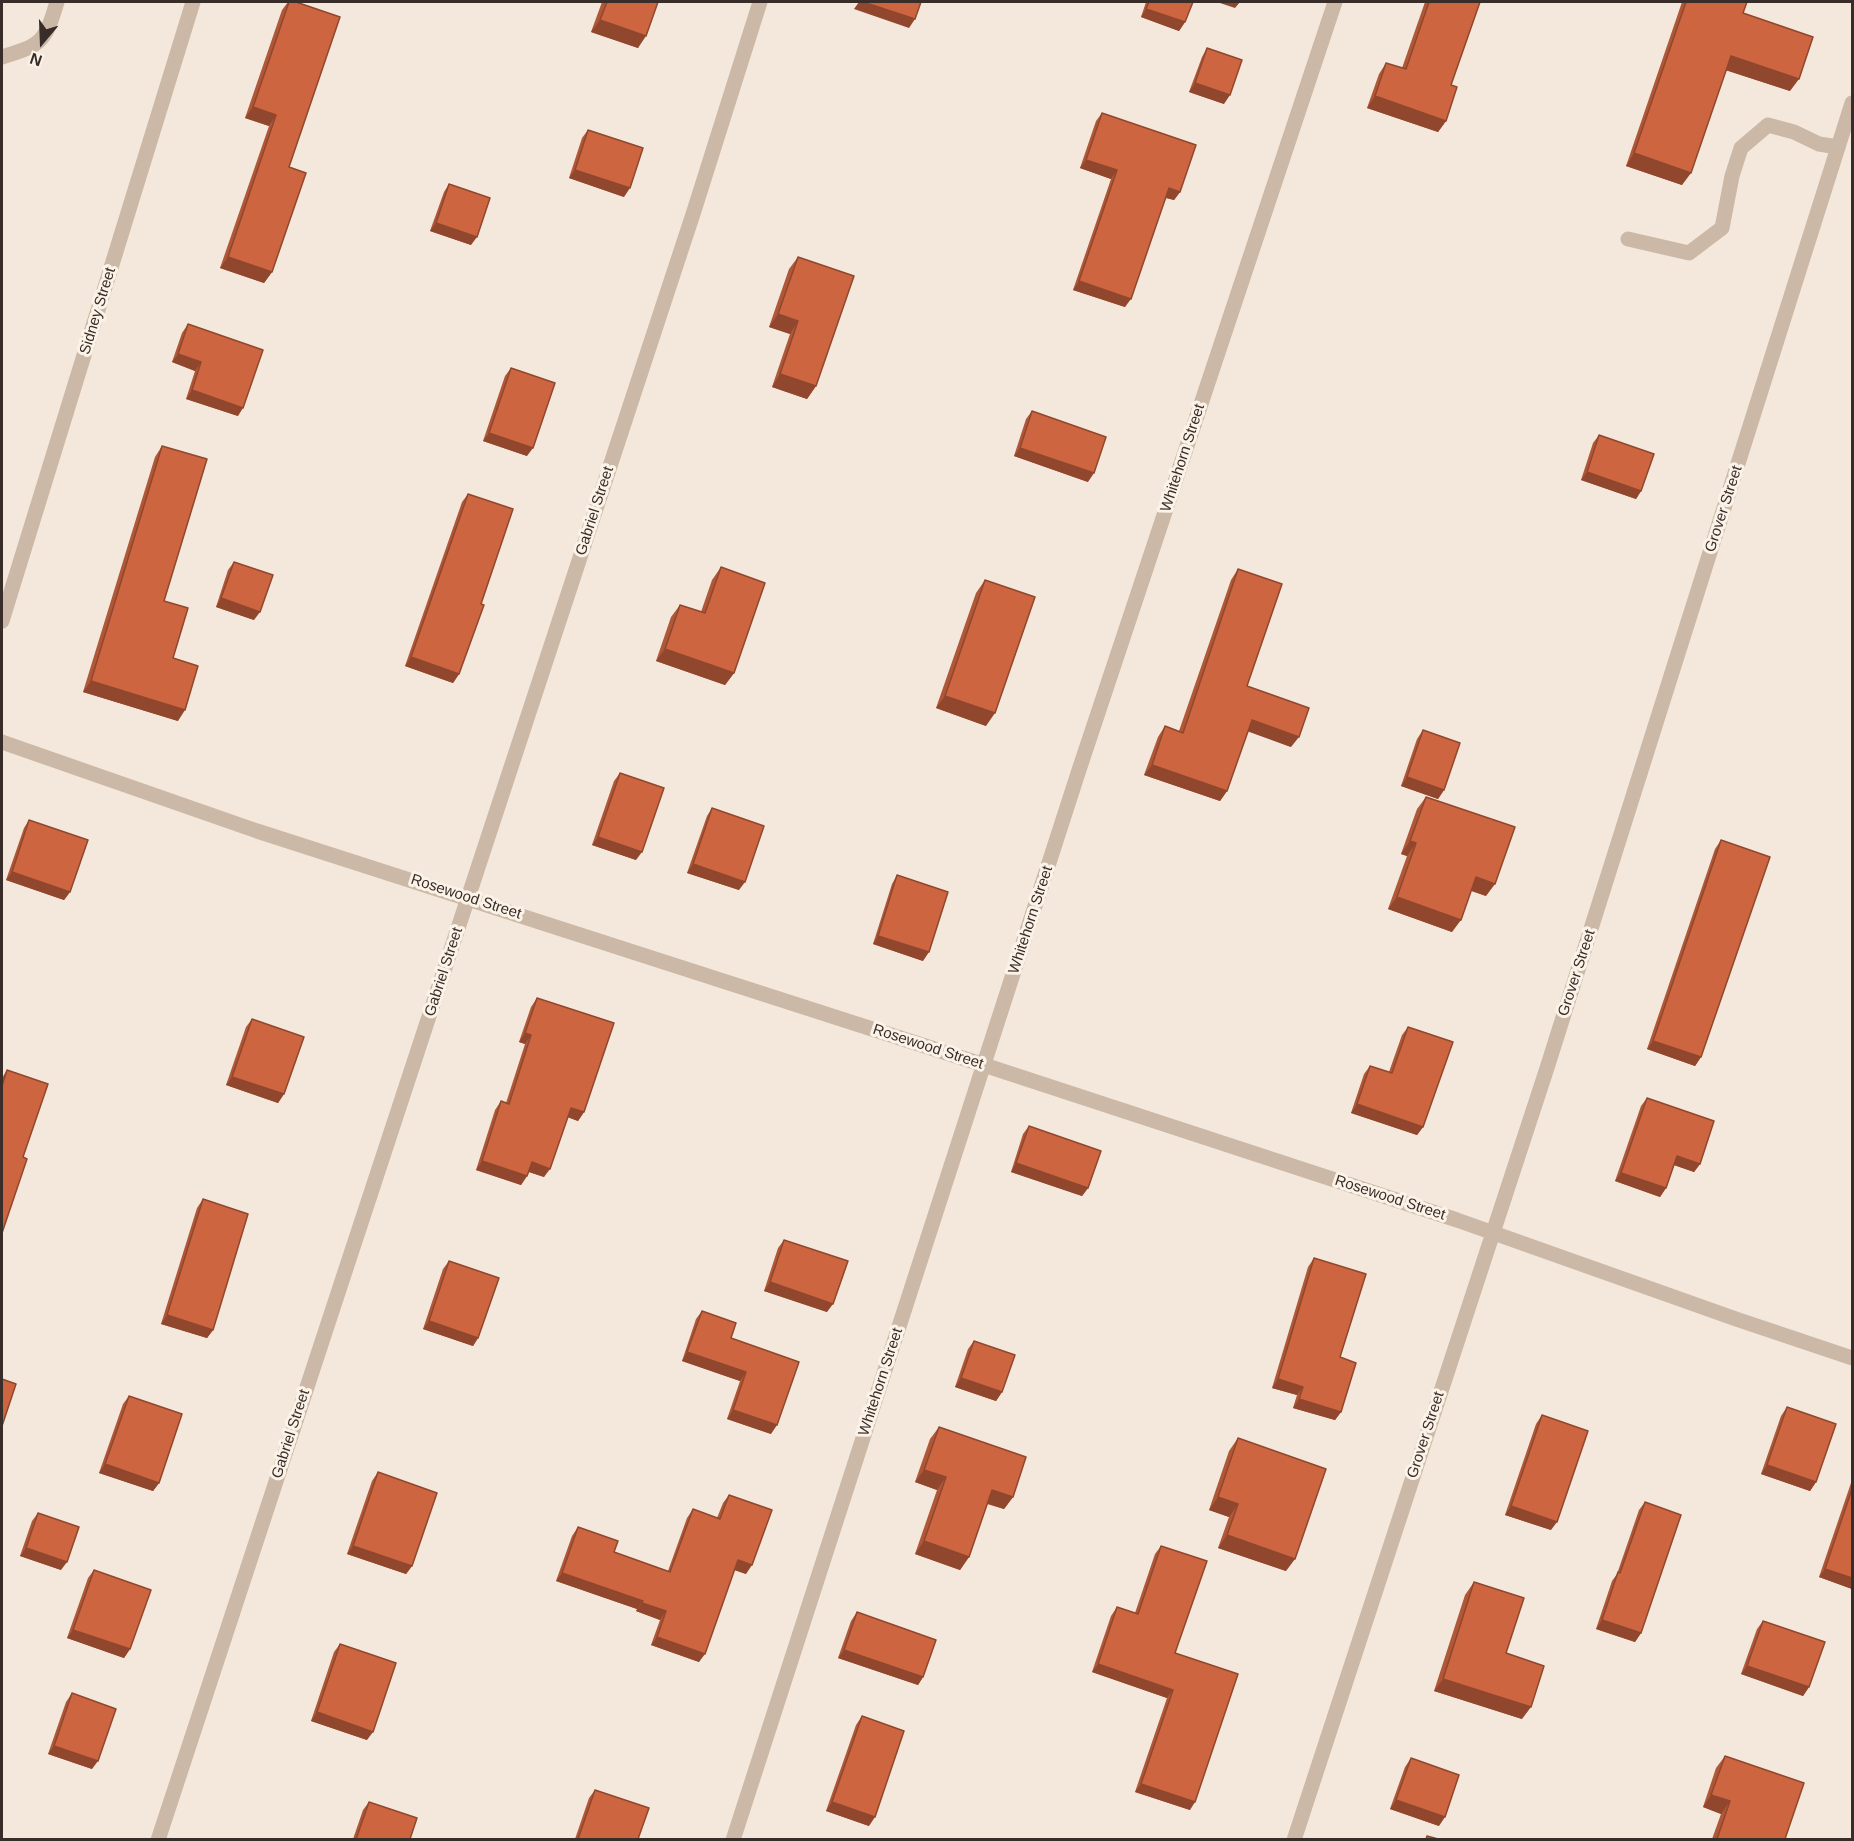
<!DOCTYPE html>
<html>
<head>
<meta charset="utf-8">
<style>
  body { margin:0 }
  #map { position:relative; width:1854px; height:1841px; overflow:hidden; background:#f3e8db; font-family:Helvetica,sans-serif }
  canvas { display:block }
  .frame { position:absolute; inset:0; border:3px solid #382d28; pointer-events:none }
  .north { position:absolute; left:12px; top:12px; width:60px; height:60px; -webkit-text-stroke:4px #fbf2e8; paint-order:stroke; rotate:199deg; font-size:16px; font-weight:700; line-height:24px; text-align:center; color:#382d28 }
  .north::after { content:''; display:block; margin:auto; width:21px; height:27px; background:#382d28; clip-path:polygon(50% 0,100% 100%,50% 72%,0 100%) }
</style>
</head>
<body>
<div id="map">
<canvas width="1854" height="1841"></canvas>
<div class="frame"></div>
<div class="north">N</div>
</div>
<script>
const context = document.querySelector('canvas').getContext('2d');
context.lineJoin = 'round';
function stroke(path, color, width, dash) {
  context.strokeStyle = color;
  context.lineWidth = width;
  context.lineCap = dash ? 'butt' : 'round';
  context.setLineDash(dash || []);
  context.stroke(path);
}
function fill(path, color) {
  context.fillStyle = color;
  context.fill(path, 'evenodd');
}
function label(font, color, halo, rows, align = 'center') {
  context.font = font + ' Helvetica,sans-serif';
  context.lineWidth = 6;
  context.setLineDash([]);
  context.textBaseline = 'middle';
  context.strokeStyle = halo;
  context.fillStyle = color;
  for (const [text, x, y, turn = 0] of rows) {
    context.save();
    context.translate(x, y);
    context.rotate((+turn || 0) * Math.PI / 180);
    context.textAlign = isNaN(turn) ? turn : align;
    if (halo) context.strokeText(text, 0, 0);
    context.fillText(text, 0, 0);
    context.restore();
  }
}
stroke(new Path2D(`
  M 2,57 C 42,45 45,42 57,2
  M 1628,239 L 1689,253 L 1722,228 L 1732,176 L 1741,148 L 1768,125 L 1794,132 L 1819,144 L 1838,147`), '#ccb8a6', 15);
stroke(new Path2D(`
  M 2,621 L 193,2
  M 2,742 L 257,831 L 984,1065 L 1457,1220 L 1736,1319 L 1852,1358
  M 158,1840 L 694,211 L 760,2
  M 733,1840 L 1079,770 L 1335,2
  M 1294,1840 L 1547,1068 L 1852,103`), '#ccb8a6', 15);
fill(new Path2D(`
  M 288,2 L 296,2 L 272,272 L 264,283 L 220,268 L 269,126 L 245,118 L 282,10 Z
  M 602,2 L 658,2 L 638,48 L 591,32 Z
  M 1146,2 L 1193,2 L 1185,22 L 1179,31 L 1141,17 Z
  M 1425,2 L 1480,2 L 1451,85 L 1446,121 L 1438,132 L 1367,108 L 1379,74 L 1386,63 L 1402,68 Z
  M 1682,2 L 1747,2 L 1743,13 L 1790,91 L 1726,70 L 1682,185 L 1626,166 Z
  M 1207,48 L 1224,104 L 1189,92 L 1202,57 Z
  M 1102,113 L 1180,192 L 1174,200 L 1166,198 L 1125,307 L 1073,290 L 1111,179 L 1080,168 L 1096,121 Z
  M 588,130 L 624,197 L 569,178 L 582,138 Z
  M 449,184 L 471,245 L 430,231 L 444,192 Z
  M 798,257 L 816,386 L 807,399 L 772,387 L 790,334 L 769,327 L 789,269 Z
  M 188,324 L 238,416 L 186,399 L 195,371 L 172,362 L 182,333 Z
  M 511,368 L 527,456 L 483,441 L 505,376 Z
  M 1032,411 L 1088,482 L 1014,456 L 1026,419 Z
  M 1599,435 L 1641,491 L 1636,499 L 1581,480 L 1593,443 Z
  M 162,446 L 164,601 L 173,658 L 178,721 L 83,692 L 155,457 Z
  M 468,494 L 481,604 L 459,674 L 453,683 L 405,666 L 462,502 Z
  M 234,562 L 254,620 L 216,607 L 228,570 Z
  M 721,567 L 734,673 L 725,685 L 656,661 L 671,617 L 680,605 L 701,612 L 712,580 Z
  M 1238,569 L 1247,686 L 1291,747 L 1248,731 L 1227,791 L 1220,801 L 1144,775 L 1158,737 L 1165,726 L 1179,731 L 1231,580 Z
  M 985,580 L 986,726 L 936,708 L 976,593 Z
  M 1423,730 L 1444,790 L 1438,799 L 1401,786 L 1417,739 Z
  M 620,773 L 636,860 L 592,845 L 614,781 Z
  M 1426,797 L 1486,896 L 1471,891 L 1452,932 L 1388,909 L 1407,856 L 1401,854 L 1417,809 Z
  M 712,808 L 739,890 L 687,873 L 707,816 Z
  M 29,820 L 70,892 L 64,900 L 6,880 L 24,828 Z
  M 1721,840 L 1701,1057 L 1695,1066 L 1647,1049 L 1715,849 Z
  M 897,875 L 923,961 L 873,944 L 892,884 Z
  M 537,998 L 584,1112 L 578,1121 L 567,1117 L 544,1177 L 529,1172 L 527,1176 L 521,1185 L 476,1170 L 495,1110 L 501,1101 L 506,1103 L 525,1044 L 519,1042 L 531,1007 Z
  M 252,1019 L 284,1094 L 278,1103 L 226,1085 L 246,1027 Z
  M 1408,1027 L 1423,1127 L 1417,1135 L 1351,1113 L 1364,1074 L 1370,1066 L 1389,1072 L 1402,1035 Z
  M 7,1070 L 23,1157 L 2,1233 L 2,1078 Z
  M 1647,1098 L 1700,1164 L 1694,1172 L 1674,1165 L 1666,1188 L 1660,1197 L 1615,1181 L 1641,1106 Z
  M 1029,1126 L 1088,1188 L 1082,1196 L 1011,1172 L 1023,1134 Z
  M 203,1199 L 213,1330 L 207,1338 L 161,1324 L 197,1208 Z
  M 784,1240 L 827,1312 L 764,1291 L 778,1248 Z
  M 1314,1258 L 1341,1412 L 1335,1420 L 1293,1408 L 1297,1395 L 1272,1388 L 1308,1267 Z
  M 449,1261 L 478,1338 L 473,1346 L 423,1329 L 443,1269 Z
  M 702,1311 L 731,1338 L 771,1434 L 727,1419 L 740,1381 L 682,1361 L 696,1319 Z
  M 974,1341 L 1002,1392 L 996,1401 L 955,1387 L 968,1349 Z
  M 129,1396 L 159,1483 L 153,1491 L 99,1473 L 123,1404 Z
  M 1787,1407 L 1816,1482 L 1810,1491 L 1761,1474 L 1781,1416 Z
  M 1542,1415 L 1551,1530 L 1505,1515 L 1536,1424 Z
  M 939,1427 L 1013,1497 L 1004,1509 L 987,1504 L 969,1557 L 960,1570 L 915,1554 L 937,1490 L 915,1482 L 930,1439 Z
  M 1238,1438 L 1286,1571 L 1218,1548 L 1229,1517 L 1209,1510 L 1229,1451 Z
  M 378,1472 L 412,1566 L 406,1574 L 347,1554 L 372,1481 Z
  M 1852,1480 L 1852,1589 L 1819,1577 Z
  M 729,1495 L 746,1574 L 734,1570 L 699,1662 L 651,1645 L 660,1620 L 636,1611 L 637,1609 L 556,1581 L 572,1536 L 578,1527 L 614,1552 L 668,1571 L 687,1518 L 693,1509 L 717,1518 L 723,1503 Z
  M 1645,1502 L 1641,1633 L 1635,1642 L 1596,1629 L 1612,1581 L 1617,1574 L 1639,1510 Z
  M 38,1513 L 61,1570 L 20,1556 L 32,1521 Z
  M 1161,1546 L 1175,1653 L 1190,1810 L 1135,1792 L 1167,1698 L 1092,1672 L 1111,1616 L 1117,1607 L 1135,1613 L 1155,1554 Z
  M 94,1570 L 130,1649 L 124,1658 L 67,1638 L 88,1578 Z
  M 1474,1582 L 1506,1653 L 1522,1719 L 1434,1691 L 1465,1595 Z
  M 857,1612 L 923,1677 L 918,1685 L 838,1658 L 851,1621 Z
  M 1763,1621 L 1809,1687 L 1803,1696 L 1741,1674 L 1757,1629 Z
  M 340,1644 L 367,1740 L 311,1721 L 334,1652 Z
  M 72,1693 L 92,1769 L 48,1754 L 66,1702 Z
  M 862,1716 L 869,1826 L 826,1811 L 856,1725 Z
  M 1725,1756 L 1785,1839 L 1712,1839 L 1721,1814 L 1703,1807 L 1716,1768 Z
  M 1411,1758 L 1439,1826 L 1390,1809 L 1405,1767 Z
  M 595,1790 L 638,1839 L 575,1839 L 589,1798 Z
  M 369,1802 L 410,1839 L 353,1839 L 363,1810 Z`), '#b05737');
fill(new Path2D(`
  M 2,2 L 35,2 L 34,3 Z
  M 859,2 L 863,2 L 915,19 L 909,28 L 854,9 Z
  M 1217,2 L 1240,2 L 1235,8 Z
  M 1146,9 L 1185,22 L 1179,31 L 1141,17 Z
  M 600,20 L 646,36 L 638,48 L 591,32 Z
  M 1731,56 L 1799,79 L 1790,91 L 1722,69 Z
  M 1195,83 L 1230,95 L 1224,104 L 1189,92 Z
  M 1375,96 L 1446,121 L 1438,132 L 1367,108 Z
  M 253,107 L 276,115 L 269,126 L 245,118 Z
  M 1634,153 L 1691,173 L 1682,185 L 1626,166 Z
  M 1086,160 L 1117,170 L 1111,179 L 1080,168 Z
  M 575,170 L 630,188 L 624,197 L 569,178 Z
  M 1169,188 L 1180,192 L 1174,200 L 1163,197 Z
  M 436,223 L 477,237 L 471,245 L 430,231 Z
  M 228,257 L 272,272 L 264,283 L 220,268 Z
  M 1079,281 L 1131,299 L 1125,307 L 1073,290 Z
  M 778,314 L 798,321 L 790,334 L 769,327 Z
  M 178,354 L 201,362 L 195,371 L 172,362 Z
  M 780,374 L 816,386 L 807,399 L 772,387 Z
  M 192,390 L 243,408 L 238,416 L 186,399 Z
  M 489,433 L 533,448 L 527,456 L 483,441 Z
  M 1020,448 L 1094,473 L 1088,482 L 1014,456 Z
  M 1587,472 L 1641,491 L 1636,499 L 1581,480 Z
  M 221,598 L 260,612 L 254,620 L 216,607 Z
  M 665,649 L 734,673 L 725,685 L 656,661 Z
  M 411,657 L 459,674 L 453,683 L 405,666 Z
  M 91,681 L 185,710 L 178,721 L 83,692 Z
  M 945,696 L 995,713 L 986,726 L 936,708 Z
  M 1252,720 L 1299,737 L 1291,747 L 1244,730 Z
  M 1152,765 L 1227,791 L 1220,801 L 1144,775 Z
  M 1407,777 L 1444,790 L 1438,799 L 1401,786 Z
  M 598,837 L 642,852 L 636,860 L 592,845 Z
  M 1410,841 L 1416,843 L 1407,856 L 1401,854 Z
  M 693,864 L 745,882 L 739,890 L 687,873 Z
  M 12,872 L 70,892 L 64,900 L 6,880 Z
  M 1476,877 L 1495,884 L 1486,896 L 1467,889 Z
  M 1397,897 L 1461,920 L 1452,932 L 1388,909 Z
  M 878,936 L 929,952 L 923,961 L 873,944 Z
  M 525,1033 L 531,1035 L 525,1044 L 519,1042 Z
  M 1653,1041 L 1701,1057 L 1695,1066 L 1647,1049 Z
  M 232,1077 L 284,1094 L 278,1103 L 226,1085 Z
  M 1357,1104 L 1423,1127 L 1417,1135 L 1351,1113 Z
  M 571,1108 L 584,1112 L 578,1121 L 565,1116 Z
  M 1677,1156 L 1700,1164 L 1694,1172 L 1671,1164 Z
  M 482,1161 L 527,1176 L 521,1185 L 476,1170 Z
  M 532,1162 L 550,1169 L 544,1177 L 526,1171 Z
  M 1016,1163 L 1088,1188 L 1082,1196 L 1011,1172 Z
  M 1621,1173 L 1666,1188 L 1660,1197 L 1615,1181 Z
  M 770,1282 L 833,1304 L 827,1312 L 764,1291 Z
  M 167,1315 L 213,1330 L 207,1338 L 161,1324 Z
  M 429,1321 L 478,1338 L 473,1346 L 423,1329 Z
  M 687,1352 L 746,1372 L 740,1381 L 682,1361 Z
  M 961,1378 L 1002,1392 L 996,1401 L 955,1387 Z
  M 1278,1379 L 1303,1387 L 1297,1395 L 1272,1388 Z
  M 1299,1399 L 1341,1412 L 1335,1420 L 1293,1408 Z
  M 733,1410 L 777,1425 L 771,1434 L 727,1419 Z
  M 105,1464 L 159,1483 L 153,1491 L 99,1473 Z
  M 1767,1465 L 1816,1482 L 1810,1491 L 1761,1474 Z
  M 924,1470 L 946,1477 L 937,1490 L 915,1482 Z
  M 992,1490 L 1013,1497 L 1004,1509 L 983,1502 Z
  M 1218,1497 L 1238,1504 L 1229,1517 L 1209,1510 Z
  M 1511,1506 L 1557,1522 L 1551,1530 L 1505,1515 Z
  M 1227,1535 L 1295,1559 L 1286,1571 L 1218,1548 Z
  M 924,1541 L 969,1557 L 960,1570 L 915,1554 Z
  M 353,1546 L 412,1566 L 406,1574 L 347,1554 Z
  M 26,1548 L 67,1562 L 61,1570 L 20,1556 Z
  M 738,1560 L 752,1565 L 746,1574 L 732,1569 Z
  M 1825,1569 L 1852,1578 L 1852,1589 L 1819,1577 Z
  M 562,1573 L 643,1601 L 637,1609 L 556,1581 Z
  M 642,1603 L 666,1611 L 660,1620 L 636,1611 Z
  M 1602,1620 L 1641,1633 L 1635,1642 L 1596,1629 Z
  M 73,1630 L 130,1649 L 124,1658 L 67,1638 Z
  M 657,1637 L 705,1654 L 699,1662 L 651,1645 Z
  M 844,1650 L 923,1677 L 918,1685 L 838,1658 Z
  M 1098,1664 L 1173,1690 L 1167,1698 L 1092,1672 Z
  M 1747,1666 L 1809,1687 L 1803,1696 L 1741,1674 Z
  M 1443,1679 L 1531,1707 L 1522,1719 L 1434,1691 Z
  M 317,1712 L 373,1732 L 367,1740 L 311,1721 Z
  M 54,1746 L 98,1761 L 92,1769 L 48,1754 Z
  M 1141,1784 L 1195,1802 L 1190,1810 L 1135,1792 Z
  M 1711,1795 L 1730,1801 L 1721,1814 L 1703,1807 Z
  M 1396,1800 L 1445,1817 L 1439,1826 L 1390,1809 Z
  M 832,1802 L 875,1817 L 869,1826 L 826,1811 Z`), '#90472d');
const building = new Path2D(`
  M 289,2 L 296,2 L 340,17 L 289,167 L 306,173 L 272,272 L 228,257 L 276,115 L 253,107 Z
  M 607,2 L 658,2 L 646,36 L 600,20 Z
  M 863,2 L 921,2 L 915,19 Z
  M 1149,2 L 1193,2 L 1185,22 L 1146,9 Z
  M 1429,2 L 1480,2 L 1451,85 L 1457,87 L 1446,121 L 1375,96 L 1386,63 L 1406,69 Z
  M 1686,2 L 1747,2 L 1743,13 L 1813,37 L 1799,79 L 1731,56 L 1691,173 L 1634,153 Z
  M 1207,48 L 1242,60 L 1230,95 L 1195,83 Z
  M 1102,113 L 1196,145 L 1180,192 L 1169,188 L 1131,299 L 1079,281 L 1117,170 L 1086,160 Z
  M 588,130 L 643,148 L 630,188 L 575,170 Z
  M 449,184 L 490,198 L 477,237 L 436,223 Z
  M 798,257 L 854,276 L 816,386 L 780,374 L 798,321 L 778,314 Z
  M 188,324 L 263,350 L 243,408 L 192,390 L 201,362 L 178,354 Z
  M 511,368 L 555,383 L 533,448 L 489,433 Z
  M 1032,411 L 1106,437 L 1094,473 L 1020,448 Z
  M 1599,435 L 1654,454 L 1641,491 L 1587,472 Z
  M 162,446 L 207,459 L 164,601 L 188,608 L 173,658 L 198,666 L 185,710 L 91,681 Z
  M 468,494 L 513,509 L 481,604 L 484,605 L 459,674 L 411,657 Z
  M 234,562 L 273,575 L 260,612 L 221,598 Z
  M 721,567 L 765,583 L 734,673 L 665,649 L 680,605 L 705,613 Z
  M 1238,569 L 1282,584 L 1247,686 L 1309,708 L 1299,737 L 1252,720 L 1227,791 L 1152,765 L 1165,726 L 1183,733 Z
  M 985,580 L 1035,597 L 995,713 L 945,696 Z
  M 1423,730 L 1460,743 L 1444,790 L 1407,777 Z
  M 620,773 L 664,788 L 642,852 L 598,837 Z
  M 1426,797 L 1515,827 L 1495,884 L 1476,877 L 1461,920 L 1397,897 L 1416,843 L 1410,841 Z
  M 712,808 L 764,826 L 745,882 L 693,864 Z
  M 29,820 L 88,840 L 70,892 L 12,872 Z
  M 1721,840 L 1770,857 L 1701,1057 L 1653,1041 Z
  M 897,875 L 948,892 L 929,952 L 878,936 Z
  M 537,998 L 614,1023 L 584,1112 L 571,1108 L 550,1169 L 532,1162 L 527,1176 L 482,1161 L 501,1101 L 509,1104 L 531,1035 L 525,1033 Z
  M 252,1019 L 304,1037 L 284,1094 L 232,1077 Z
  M 1408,1027 L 1453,1042 L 1423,1127 L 1357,1104 L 1370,1066 L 1392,1073 Z
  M 7,1070 L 48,1084 L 23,1157 L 27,1159 L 2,1233 L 2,1086 Z
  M 1647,1098 L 1714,1121 L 1700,1164 L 1677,1156 L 1666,1188 L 1621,1173 Z
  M 1029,1126 L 1101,1151 L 1088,1188 L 1016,1163 Z
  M 203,1199 L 248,1214 L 213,1330 L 167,1315 Z
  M 784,1240 L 848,1261 L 833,1304 L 770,1282 Z
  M 1314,1258 L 1366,1274 L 1340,1357 L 1356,1363 L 1341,1412 L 1299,1399 L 1303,1387 L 1278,1379 Z
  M 449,1261 L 499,1278 L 478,1338 L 429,1321 Z
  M 702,1311 L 736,1323 L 731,1338 L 799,1362 L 777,1425 L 733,1410 L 746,1372 L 687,1352 Z
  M 974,1341 L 1015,1355 L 1002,1392 L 961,1378 Z
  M 2,1379 L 16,1384 L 2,1426 Z
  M 129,1396 L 182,1414 L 159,1483 L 105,1464 Z
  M 1787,1407 L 1836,1424 L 1816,1482 L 1767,1465 Z
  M 1542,1415 L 1588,1431 L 1557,1522 L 1511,1506 Z
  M 939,1427 L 1026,1457 L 1013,1497 L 992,1490 L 969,1557 L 924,1541 L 946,1477 L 924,1470 Z
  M 1238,1438 L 1326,1469 L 1295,1559 L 1227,1535 L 1238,1504 L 1218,1497 Z
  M 378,1472 L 437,1493 L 412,1566 L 353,1546 Z
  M 1852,1489 L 1852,1578 L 1825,1569 Z
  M 729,1495 L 772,1510 L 752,1565 L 738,1560 L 705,1654 L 657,1637 L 666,1611 L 642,1603 L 643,1601 L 562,1573 L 578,1527 L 618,1541 L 614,1552 L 670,1572 L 693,1509 L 720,1519 Z
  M 1645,1502 L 1681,1515 L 1641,1633 L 1602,1620 L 1618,1572 L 1620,1573 Z
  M 38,1513 L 79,1527 L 67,1562 L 26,1548 Z
  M 1161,1546 L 1207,1561 L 1175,1653 L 1238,1674 L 1195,1802 L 1141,1784 L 1173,1690 L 1098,1664 L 1117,1607 L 1138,1614 Z
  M 94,1570 L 151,1590 L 130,1649 L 73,1630 Z
  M 1474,1582 L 1524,1598 L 1506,1653 L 1544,1666 L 1531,1707 L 1443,1679 Z
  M 857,1612 L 936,1640 L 923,1677 L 844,1650 Z
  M 1763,1621 L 1825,1642 L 1809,1687 L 1747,1666 Z
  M 340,1644 L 396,1663 L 373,1732 L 317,1712 Z
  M 72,1693 L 116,1709 L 98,1761 L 54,1746 Z
  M 862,1716 L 904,1731 L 875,1817 L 832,1802 Z
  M 1725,1756 L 1804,1783 L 1785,1839 L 1717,1839 L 1730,1801 L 1711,1795 Z
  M 1411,1758 L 1459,1775 L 1445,1817 L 1396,1800 Z
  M 595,1790 L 649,1808 L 638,1839 L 578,1839 Z
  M 369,1802 L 417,1818 L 410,1839 L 356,1839 Z
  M 1427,1836 L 1438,1839 L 1426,1839 Z`);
fill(building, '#cd6540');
stroke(building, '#90472d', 1.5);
label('15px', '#382d28', '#fbf2e8', [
  ["Sidney Street",98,311,-73],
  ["Whitehorn Street",1183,458,-72],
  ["Grover Street",1724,509,-72],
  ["Gabriel Street",595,511,-72],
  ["Rosewood Street",466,897,18],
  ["Whitehorn Street",1031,920,-72],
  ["Gabriel Street",444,972,-72],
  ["Grover Street",1577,973,-72],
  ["Rosewood Street",928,1047,18],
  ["Rosewood Street",1390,1198,18],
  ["Whitehorn Street",881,1382,-72],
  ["Gabriel Street",291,1434,-72],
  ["Grover Street",1426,1435,-72]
]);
</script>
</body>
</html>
